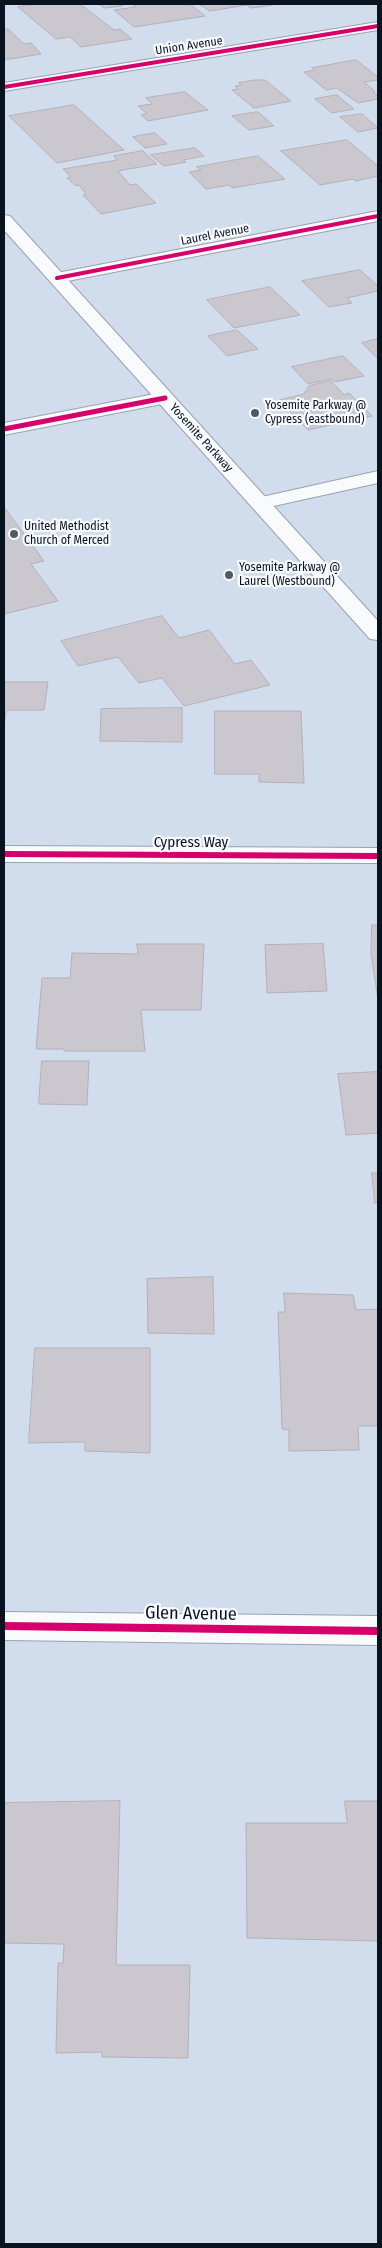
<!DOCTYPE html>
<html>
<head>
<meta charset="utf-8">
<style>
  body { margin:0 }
  #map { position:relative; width:382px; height:2248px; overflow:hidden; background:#d1dced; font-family:"Fira Sans Condensed",sans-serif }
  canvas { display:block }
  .frame { position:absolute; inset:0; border:5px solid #09131f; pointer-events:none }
</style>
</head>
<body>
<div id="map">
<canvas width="382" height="2248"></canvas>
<div class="frame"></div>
</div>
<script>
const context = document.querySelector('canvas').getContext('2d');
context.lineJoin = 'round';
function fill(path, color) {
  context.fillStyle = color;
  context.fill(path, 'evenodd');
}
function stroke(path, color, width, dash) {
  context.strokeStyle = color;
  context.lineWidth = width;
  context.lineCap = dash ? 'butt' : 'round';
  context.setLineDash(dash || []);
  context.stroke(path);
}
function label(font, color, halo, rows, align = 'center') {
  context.font = font + ' "Fira Sans Condensed",sans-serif';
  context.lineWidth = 4.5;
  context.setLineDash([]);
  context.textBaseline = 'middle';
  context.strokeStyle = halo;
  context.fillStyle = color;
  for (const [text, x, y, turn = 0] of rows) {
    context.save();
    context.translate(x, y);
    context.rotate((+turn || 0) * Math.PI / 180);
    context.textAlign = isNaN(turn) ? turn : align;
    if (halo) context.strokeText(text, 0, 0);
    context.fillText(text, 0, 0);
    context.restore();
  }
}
const building = new Path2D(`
  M 37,4 L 80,4 L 114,30 L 120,29 L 132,39 L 81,47 L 70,37 L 56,39 L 18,7 Z
  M 99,4 L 121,4 L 123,6 L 105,8 Z
  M 133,4 L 190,4 L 205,16 L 134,27 L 114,10 L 136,7 Z
  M 199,4 L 277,4 L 261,7 L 250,8 L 247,5 L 210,11 Z
  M 4,29 L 8,29 L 24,44 L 31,43 L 41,54 L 4,60 Z
  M 356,60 L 378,77 L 378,80 L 364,82 L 375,91 L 373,92 L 378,96 L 378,99 L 358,103 L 337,88 L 326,90 L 304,72 L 315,70 L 312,68 Z
  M 255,80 L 265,80 L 291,101 L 254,108 L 232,90 L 238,89 L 235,86 L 241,85 L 239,83 Z
  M 185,92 L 208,110 L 148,121 L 141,115 L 147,114 L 138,106 L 152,104 L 146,98 Z
  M 337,95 L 354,109 L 332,113 L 315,99 Z
  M 74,105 L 124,150 L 57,163 L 9,116 Z
  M 258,112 L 274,126 L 249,130 L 232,116 Z
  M 362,114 L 378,128 L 358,132 L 340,117 Z
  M 155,133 L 167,144 L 145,148 L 133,137 Z
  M 347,140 L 378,166 L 378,176 L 356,181 L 353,179 L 320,185 L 281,151 Z
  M 195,148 L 204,156 L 183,160 L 186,162 L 164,166 L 151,155 Z
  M 143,151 L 157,164 L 118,171 L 130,185 L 136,184 L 156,203 L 101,214 L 83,195 L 86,194 L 79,185 L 76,186 L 67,178 L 71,177 L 63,169 L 117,160 L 114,156 Z
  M 258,156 L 285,179 L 232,188 L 229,185 L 206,189 L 189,172 L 201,170 L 197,167 Z
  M 360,270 L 378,286 L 378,291 L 347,298 L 352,303 L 329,307 L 302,281 Z
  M 270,287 L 300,315 L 234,328 L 207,300 Z
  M 237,330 L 258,349 L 227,356 L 208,336 Z
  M 378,339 L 378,359 L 362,343 Z
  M 343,356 L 364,376 L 335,382 L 331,379 L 308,384 L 292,367 Z
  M 331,381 L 344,395 L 349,393 L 372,416 L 308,430 L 279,400 L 304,394 L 309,386 Z
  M 4,507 L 44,561 L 31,564 L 58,601 L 4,614 Z
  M 162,616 L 179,638 L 209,630 L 235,664 L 251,660 L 270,685 L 184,706 L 162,678 L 139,683 L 118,657 L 78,666 L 61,641 Z
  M 4,682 L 48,682 L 44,710 L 6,710 L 4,728 Z
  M 182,708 L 182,742 L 100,741 L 101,709 Z
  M 215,711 L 301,711 L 304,783 L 259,782 L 259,774 L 215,774 Z
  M 372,925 L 378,925 L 378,1000 L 371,953 Z
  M 137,944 L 204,944 L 201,1010 L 141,1010 L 145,1051 L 64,1051 L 64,1049 L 36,1049 L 42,978 L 70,978 L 72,953 L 138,954 Z
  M 323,944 L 327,991 L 267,993 L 265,945 Z
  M 42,1061 L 89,1061 L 87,1105 L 39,1104 Z
  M 378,1072 L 378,1133 L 346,1135 L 338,1074 Z
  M 372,1173 L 378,1173 L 378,1202 L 375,1203 Z
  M 213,1277 L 214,1334 L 148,1333 L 147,1279 Z
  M 284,1293 L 353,1295 L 356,1310 L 378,1309 L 378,1426 L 358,1426 L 359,1450 L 289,1451 L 289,1430 L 282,1429 L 278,1312 L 285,1312 Z
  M 35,1348 L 150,1348 L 150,1453 L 85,1451 L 85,1442 L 29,1443 Z
  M 120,1801 L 116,1965 L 190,1965 L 188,2058 L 102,2057 L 102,2052 L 56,2053 L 58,1963 L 63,1963 L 64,1944 L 4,1943 L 4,1803 Z
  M 345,1801 L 378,1801 L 378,1941 L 247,1938 L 246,1823 L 347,1823 Z`);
fill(building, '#cbc7ce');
stroke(building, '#b4b0b8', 1);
const minor = new Path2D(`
  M 378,22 L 378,30 L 4,91 L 4,83 Z
  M 378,211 L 378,221 L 57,283 L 51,282 L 48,278 L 51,274 L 57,273 Z
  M 165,392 L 172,394 L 174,398 L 172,402 L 4,435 L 4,423 Z
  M 378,471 L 378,483 L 260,509 L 253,507 L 250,503 L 253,499 Z
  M 4,846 L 378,848 L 378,863 L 4,862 Z
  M 4,1612 L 378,1616 L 378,1645 L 4,1640 Z`);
const major = new Path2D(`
  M 4,215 L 10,216 L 378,621 L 378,640 L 370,639 L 4,230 Z`);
stroke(minor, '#98a2b0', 2);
stroke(major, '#98a2b0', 2);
fill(minor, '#f8fafc');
fill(major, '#f8fafc');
stroke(new Path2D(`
  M 4,87 L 378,26
  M 57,278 L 378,216`), '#d6006c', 4);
stroke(new Path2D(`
  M 4,429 L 165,398`), '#d6006c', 5);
stroke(new Path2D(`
  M 4,854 L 378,856`), '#d6006c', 6);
stroke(new Path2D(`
  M 4,1626 L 378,1631`), '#d6006c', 8);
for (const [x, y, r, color] of [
  [255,413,5,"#4f5967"],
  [14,534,5,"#4f5967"],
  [229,575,5,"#4f5967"]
]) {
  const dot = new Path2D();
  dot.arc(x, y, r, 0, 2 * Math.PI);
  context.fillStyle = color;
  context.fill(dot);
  stroke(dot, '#f7fafe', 2);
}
label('12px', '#09131f', '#f7fafe', [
  ["Union Avenue",189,46,-9],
  ["Laurel Avenue",215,235,-11],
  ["Yosemite Parkway",201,438,48]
]);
label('12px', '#09131f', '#f7fafe', [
  ["Yosemite Parkway @",265,406],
  ["Cypress (eastbound)",265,420],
  ["United Methodist",24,527],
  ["Church of Merced",24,541],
  ["Yosemite Parkway @",239,568],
  ["Laurel (Westbound)",239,582]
], 'left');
label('15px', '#09131f', '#f7fafe', [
  ["Cypress Way",191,843]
]);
label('18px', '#09131f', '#f7fafe', [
  ["Glen Avenue",191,1614,1]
]);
</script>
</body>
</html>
